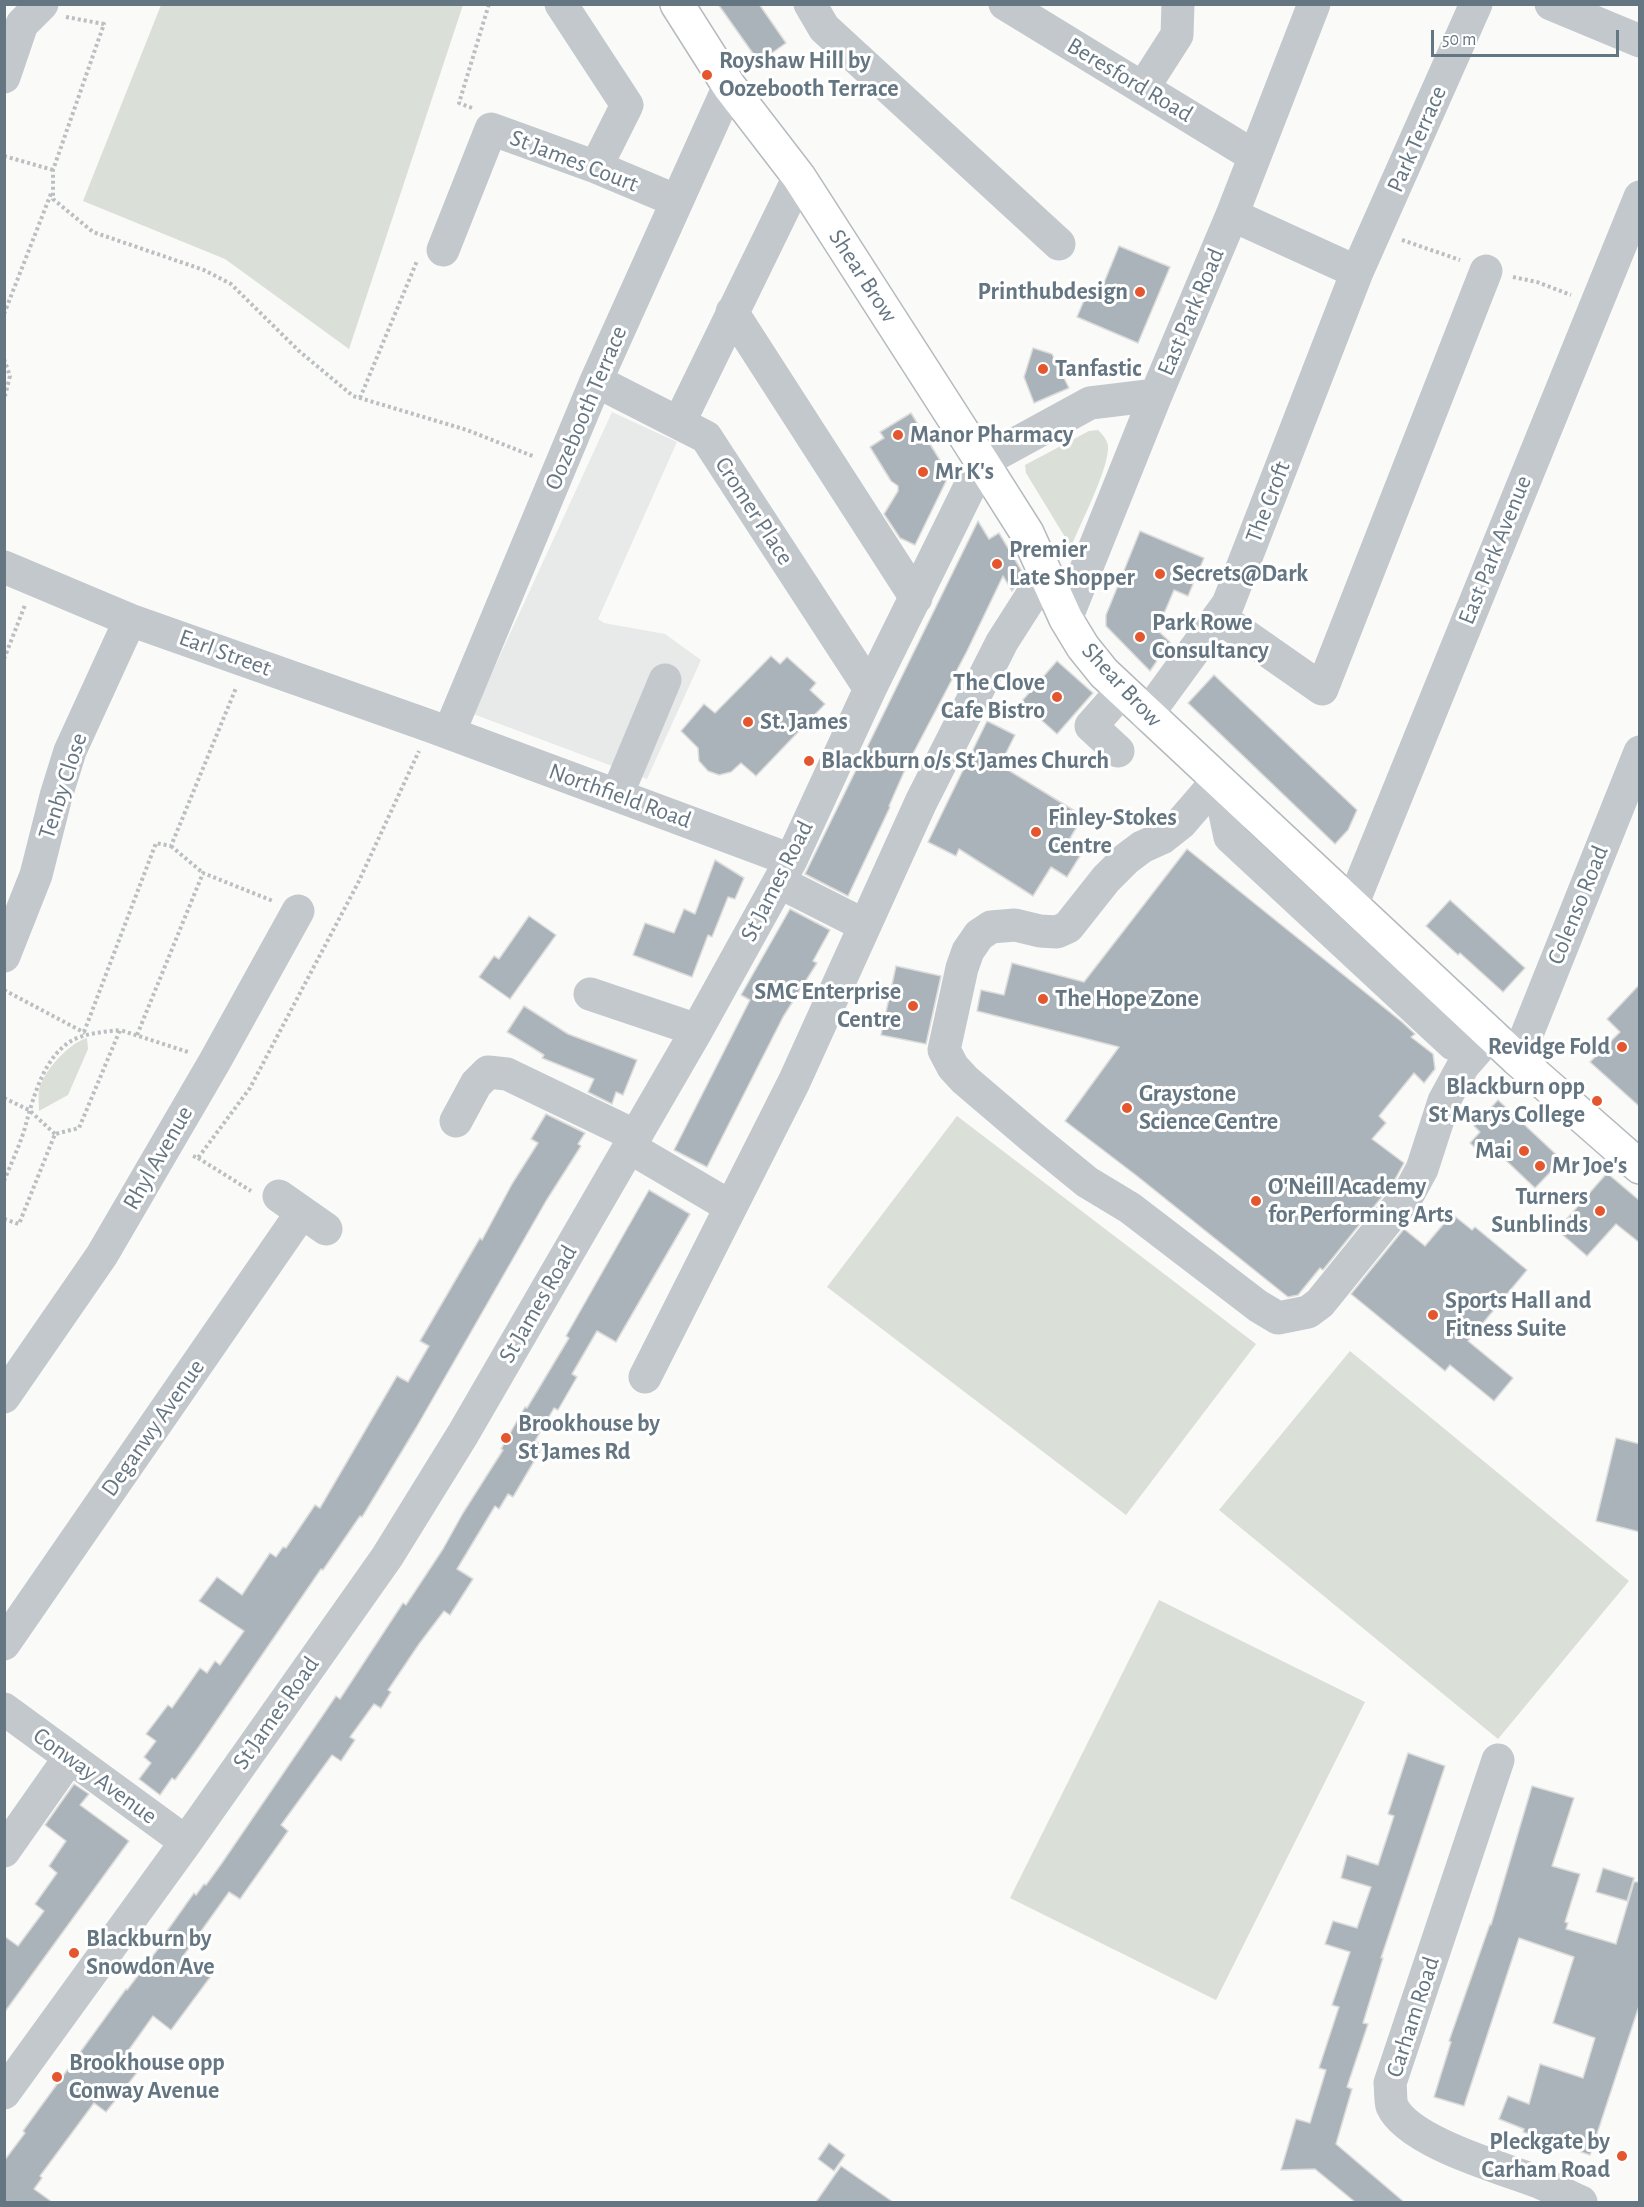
<!DOCTYPE html>
<html>
<head>
<meta charset="utf-8">
<style>
  body { margin:0 }
  #map { position:relative; width:1644px; height:2207px; overflow:hidden; background:#fafaf8; font-family:"Alegreya Sans",sans-serif }
  canvas { display:block }
  .frame { position:absolute; inset:0; border:6px solid #657683; pointer-events:none }
  .scale { position:absolute; left:1431px; top:30px; width:188px; height:27px; box-sizing:border-box; border:3px solid #657683; border-top:0; padding-left:8px; font-size:18px; line-height:21px; white-space:nowrap; color:#657683; -webkit-text-stroke:4px #fff; paint-order:stroke }
</style>
</head>
<body>
<div id="map">
<canvas width="1644" height="2207"></canvas>
<div class="frame"></div>
<div class="scale">50 m</div>
</div>
<script>
const context = document.querySelector('canvas').getContext('2d');
context.lineJoin = 'round';
function fill(path, color) {
  context.fillStyle = color;
  context.fill(path, 'evenodd');
}
function stroke(path, color, width, dash) {
  context.strokeStyle = color;
  context.lineWidth = width;
  context.lineCap = dash ? 'butt' : 'round';
  context.setLineDash(dash || []);
  context.stroke(path);
}
function label(font, color, halo, rows, align = 'center') {
  context.font = font + ' "Alegreya Sans",sans-serif';
  context.lineWidth = 6;
  context.setLineDash([]);
  context.textBaseline = 'middle';
  context.strokeStyle = halo;
  context.fillStyle = color;
  for (const [text, x, y, turn = 0] of rows) {
    context.save();
    context.translate(x, y);
    context.rotate((+turn || 0) * Math.PI / 180);
    context.textAlign = isNaN(turn) ? turn : align;
    if (halo) context.strokeText(text, 0, 0);
    context.fillText(text, 0, 0);
    context.restore();
  }
}
fill(new Path2D(`
  M 612,412 L 677,442 L 598,619 L 604,623 L 665,634 L 701,660 L 647,779 L 473,714 Z`), '#e8e9e9');
fill(new Path2D(`
  M 161,5 L 463,5 L 349,349 L 225,259 L 83,201 Z
  M 1098,430 C 1104,436 1109,442 1108,450 C 1106,474 1081,522 1071,547 L 1026,473 L 1025,465 L 1089,431 Z
  M 87,1038 L 88,1049 L 68,1095 L 39,1111 C 39,1105 38,1097 39,1091 C 42,1072 69,1043 87,1038 Z
  M 957,1116 L 1256,1344 L 1126,1515 L 827,1287 Z
  M 1350,1351 L 1629,1581 L 1498,1739 L 1219,1510 Z
  M 1159,1600 L 1365,1702 L 1216,2000 L 1010,1898 Z`), '#dadfd7');
const building = new Path2D(`
  M 718,4 L 759,4 L 786,43 L 759,62 Z
  M 1119,246 L 1170,267 L 1138,343 L 1077,317 L 1090,286 L 1101,290 Z
  M 1033,348 L 1052,354 L 1069,388 L 1034,403 L 1024,377 Z
  M 911,413 L 949,475 L 915,545 L 900,538 L 884,514 L 898,491 L 898,486 L 891,481 L 870,447 L 884,438 L 880,432 Z
  M 978,521 L 989,539 L 999,533 L 1023,573 L 1012,591 L 1003,576 L 967,651 L 907,765 L 889,806 L 890,807 L 848,896 L 805,874 Z
  M 1140,531 L 1204,558 L 1188,596 L 1174,590 L 1157,630 L 1170,642 L 1150,671 L 1106,626 L 1106,615 Z
  M 771,656 L 780,664 L 787,657 L 816,683 L 810,690 L 825,704 L 756,776 L 741,763 L 731,772 L 719,775 L 708,771 L 699,761 L 698,748 L 681,731 L 704,704 L 715,713 Z
  M 1057,661 L 1093,693 L 1057,734 L 1021,702 Z
  M 1214,675 L 1357,810 L 1348,830 L 1335,844 L 1188,703 Z
  M 987,721 L 1015,735 L 1000,765 L 1083,816 L 1065,847 L 1080,856 L 1067,877 L 1051,867 L 1033,896 L 959,849 L 956,856 L 928,842 Z
  M 1187,849 L 1402,1022 L 1415,1034 L 1411,1037 L 1433,1054 L 1435,1069 L 1424,1083 L 1414,1073 L 1379,1116 L 1386,1123 L 1372,1139 L 1404,1163 L 1393,1183 L 1323,1270 L 1320,1268 L 1298,1295 L 1288,1297 L 1137,1176 L 1065,1121 L 1119,1047 L 977,1011 L 981,990 L 1004,995 L 1012,963 L 1084,982 Z
  M 715,860 L 744,878 L 735,899 L 728,897 L 712,937 L 708,935 L 692,977 L 633,955 L 645,923 L 674,933 L 684,909 L 695,914 Z
  M 1450,900 L 1525,968 L 1503,992 L 1460,953 L 1458,955 L 1426,926 Z
  M 790,909 L 830,930 L 813,961 L 817,963 L 783,1017 L 707,1167 L 674,1150 L 750,1000 L 741,995 Z
  M 529,916 L 556,935 L 510,999 L 479,977 L 494,956 L 499,959 Z
  M 896,966 L 941,976 L 926,1044 L 881,1035 Z
  M 1640,984 L 1640,1107 L 1590,1062 L 1620,1032 L 1607,1019 Z
  M 524,1006 L 568,1034 L 637,1060 L 623,1095 L 616,1092 L 612,1104 L 588,1092 L 594,1079 L 542,1058 L 544,1055 L 507,1032 Z
  M 1498,1100 L 1562,1160 L 1535,1188 L 1495,1150 L 1487,1159 L 1470,1143 L 1480,1132 L 1474,1126 Z
  M 546,1114 L 585,1133 L 578,1144 L 581,1146 L 546,1201 L 416,1428 L 362,1517 L 360,1516 L 323,1570 L 321,1569 L 198,1748 L 175,1780 L 172,1778 L 160,1795 L 139,1779 L 151,1763 L 144,1757 L 156,1741 L 146,1734 L 168,1705 L 172,1708 L 200,1668 L 207,1673 L 215,1661 L 220,1665 L 244,1631 L 199,1601 L 217,1577 L 242,1595 L 270,1553 L 276,1557 L 283,1547 L 286,1548 L 315,1505 L 320,1508 L 397,1376 L 408,1382 L 429,1346 L 420,1341 L 480,1238 L 482,1240 L 512,1184 L 538,1143 L 531,1139 Z
  M 1607,1173 L 1640,1201 L 1640,1243 L 1616,1224 L 1587,1256 L 1557,1230 Z
  M 649,1190 L 690,1214 L 616,1342 L 597,1331 L 572,1374 L 577,1377 L 558,1410 L 554,1408 L 535,1441 L 543,1446 L 513,1497 L 508,1494 L 499,1509 L 495,1506 L 457,1569 L 473,1579 L 450,1615 L 444,1611 L 419,1644 L 388,1690 L 391,1692 L 381,1708 L 374,1704 L 350,1737 L 355,1740 L 341,1761 L 332,1755 L 281,1825 L 288,1831 L 240,1899 L 229,1892 L 184,1955 L 211,1976 L 171,2030 L 153,2016 L 123,2058 L 139,2070 L 106,2112 L 94,2103 L 40,2176 L 42,2178 L 34,2189 L 52,2202 L 4,2202 L 4,2161 L 25,2133 L 23,2131 L 126,1989 L 127,1990 L 170,1933 L 167,1931 L 194,1893 L 196,1895 L 204,1884 L 206,1885 L 222,1863 L 336,1696 L 340,1699 L 403,1603 L 406,1605 L 443,1549 L 463,1513 L 503,1450 L 501,1449 L 525,1407 L 527,1408 L 569,1338 L 566,1336 Z
  M 1452,1214 L 1472,1230 L 1475,1227 L 1527,1270 L 1468,1341 L 1513,1378 L 1494,1401 L 1450,1365 L 1445,1371 L 1351,1294 L 1404,1229 L 1425,1246 Z
  M 1616,1438 L 1640,1444 L 1640,1532 L 1596,1521 Z
  M 1408,1753 L 1445,1766 L 1381,1958 L 1383,1958 L 1363,2023 L 1368,2024 L 1347,2087 L 1352,2089 L 1336,2144 L 1404,2202 L 1355,2202 L 1315,2169 L 1281,2170 L 1296,2119 L 1310,2123 L 1326,2070 L 1319,2068 L 1339,2007 L 1332,2005 L 1350,1952 L 1325,1944 L 1333,1921 L 1357,1928 L 1371,1887 L 1341,1878 L 1347,1855 L 1378,1865 L 1394,1816 L 1388,1814 Z
  M 74,1784 L 89,1794 L 80,1805 L 129,1841 L 4,2013 L 4,1936 L 18,1946 L 44,1911 L 35,1904 L 57,1873 L 49,1866 L 66,1841 L 45,1825 Z
  M 1532,1786 L 1574,1798 L 1552,1866 L 1580,1874 L 1565,1922 L 1568,1923 L 1566,1929 L 1616,1944 L 1634,1882 L 1640,1882 L 1640,2003 L 1590,2155 L 1523,2132 L 1524,2129 L 1499,2119 L 1508,2096 L 1529,2104 L 1540,2064 L 1583,2078 L 1595,2038 L 1553,2023 L 1574,1957 L 1519,1938 L 1464,2106 L 1434,2097 L 1451,2042 L 1449,2041 L 1490,1924 L 1491,1925 Z
  M 1603,1868 L 1634,1878 L 1627,1901 L 1596,1892 Z
  M 829,2143 L 845,2155 L 834,2171 L 818,2159 Z
  M 841,2166 L 893,2202 L 816,2202 Z`);
fill(building, '#aab3b9');
stroke(building, '#dcdcda', 1.5);
const major = new Path2D(`
  M 677,4 L 729,86 L 799,177 L 982,462 L 1027,533 L 1066,619 L 1083,647 L 1104,673 L 1517,1059 L 1640,1167`);
stroke(major, '#b5babe', 36);
stroke(new Path2D(`
  M 66,17 L 104,24 L 53,170 L 53,199 L 93,232 L 204,270 L 231,284 L 299,351 L 353,396 L 467,430 L 535,457
  M 472,108 L 459,103 L 489,4
  M 4,156 L 53,170
  M 1402,240 L 1460,260
  M 1513,277 L 1537,282 L 1571,295
  M 4,314 L 52,191
  M 4,359 L 10,376 L 4,400
  M 360,398 L 417,261
  M 4,659 L 25,605
  M 171,846 L 203,873
  M 4,990 L 85,1033
  M 84,1032 L 156,843 L 171,846 L 236,688
  M 137,1035 L 203,873 L 273,901
  M 4,1098 L 29,1110 L 55,1134
  M 193,1156 L 198,1158 L 250,1088 L 358,883 L 419,751
  M 198,1158 L 251,1191
  M 4,1181 C 12,1161 22,1141 27,1120 C 35,1093 44,1058 71,1041 C 85,1033 103,1032 120,1030
  M 4,1219 L 19,1224 L 55,1134 L 79,1128 L 120,1030 L 188,1052`), '#bbbfc2', 4, [3, 3]);
stroke(new Path2D(`
  M 561,4 L 627,105 L 596,167
  M 810,4 L 824,28 L 1059,244
  M 1005,4 L 1254,156
  M 1551,4 L 1640,41
  M 4,77 L 22,24 L 42,4
  M 1143,88 L 1177,35 L 1178,4
  M 1232,215 L 1357,272
  M 443,250 L 491,129 L 596,167 L 677,201
  M 732,312 L 916,598
  M 596,381 L 706,437 L 870,689
  M 679,423 L 799,177
  M 4,567 L 130,620 L 430,726 L 791,860
  M 1219,617 L 1322,689 L 1486,271
  M 1066,619 L 1156,395 L 1232,215 L 1314,4
  M 1147,715 L 1228,604 L 1357,272 L 1476,4
  M 449,733 L 596,381 L 729,86
  M 1118,751 L 1091,726 L 1122,691
  M 1218,780 L 1181,823 L 1162,838 L 1142,847 L 1126,859 L 1106,879 L 1068,927 L 1057,932 L 1040,931 L 1015,925 L 991,927 L 979,935 L 968,951 L 962,968 L 944,1050 L 953,1067 L 965,1080 L 1033,1138 L 1087,1182 L 1130,1208 L 1258,1306 L 1278,1318 L 1308,1312 L 1320,1303 L 1409,1193 L 1422,1169 L 1444,1101 L 1463,1066 L 1491,1034
  M 1218,780 L 1230,837 L 1453,1044 L 1491,1034
  M 617,795 L 665,680
  M 779,882 L 864,925
  M 1352,905 L 1640,197
  M 4,956 L 36,875 L 56,796 L 70,751 L 130,620
  M 590,994 L 697,1030
  M 1517,1059 L 1640,752
  M 456,1121 L 476,1084 L 488,1072 L 507,1074 L 636,1136
  M 629,1147 L 731,1207
  M 279,1196 L 326,1229
  M 645,1377 L 794,1082 L 921,802 L 1002,642 L 1046,573
  M 4,1397 L 102,1255 L 215,1061 L 298,911
  M 4,1644 L 302,1212
  M 4,1709 L 186,1842
  M 1498,1760 L 1390,2083 C 1391,2090 1390,2099 1392,2106 C 1408,2142 1502,2168 1539,2182 C 1553,2188 1567,2196 1581,2202
  M 4,1851 L 70,1757
  M 4,2093 L 186,1842 L 387,1557 L 463,1434 L 697,1030 L 791,860 L 870,689 L 982,462 L 1090,403 L 1156,395`), '#c3c8cc', 33);
stroke(major, '#fff', 33);
for (const [x, y, r, color] of [
  [707,75,6,"#e4572e"],
  [1140,292,6,"#e4572e"],
  [1043,369,6,"#e4572e"],
  [898,435,6,"#e4572e"],
  [923,472,6,"#e4572e"],
  [997,564,6,"#e4572e"],
  [1160,574,6,"#e4572e"],
  [1140,637,6,"#e4572e"],
  [1057,697,6,"#e4572e"],
  [748,722,6,"#e4572e"],
  [809,761,6,"#e4572e"],
  [1036,832,6,"#e4572e"],
  [1043,999,6,"#e4572e"],
  [913,1006,6,"#e4572e"],
  [1622,1047,6,"#e4572e"],
  [1597,1101,6,"#e4572e"],
  [1127,1108,6,"#e4572e"],
  [1524,1151,6,"#e4572e"],
  [1540,1166,6,"#e4572e"],
  [1256,1201,6,"#e4572e"],
  [1600,1211,6,"#e4572e"],
  [1433,1315,6,"#e4572e"],
  [506,1438,6,"#e4572e"],
  [74,1953,6,"#e4572e"],
  [57,2077,6,"#e4572e"],
  [1622,2156,6,"#e4572e"]
]) {
  const dot = new Path2D();
  dot.arc(x, y, r, 0, 2 * Math.PI);
  context.fillStyle = color;
  context.fill(dot);
  stroke(dot, '#fff', 2);
}
label('bold 24px', '#657683', '#fff', [
  ["Royshaw Hill by",719,61],
  ["Oozebooth Terrace",719,89],
  ["Printhubdesign",1128,292,"right"],
  ["Tanfastic",1055,369],
  ["Manor Pharmacy",910,435],
  ["Mr K's",935,472],
  ["Premier",1009,550],
  ["Late Shopper",1009,578],
  ["Secrets@Dark",1172,574],
  ["Park Rowe",1152,623],
  ["Consultancy",1152,651],
  ["The Clove",1045,683,"right"],
  ["Cafe Bistro",1045,711,"right"],
  ["St. James",760,722],
  ["Blackburn o/s St James Church",821,761],
  ["Finley-Stokes",1048,818],
  ["Centre",1048,846],
  ["SMC Enterprise",901,992,"right"],
  ["Centre",901,1020,"right"],
  ["The Hope Zone",1055,999],
  ["Revidge Fold",1610,1047,"right"],
  ["Blackburn opp",1585,1087,"right"],
  ["St Marys College",1585,1115,"right"],
  ["Graystone",1139,1094],
  ["Science Centre",1139,1122],
  ["Mai",1512,1151,"right"],
  ["Mr Joe's",1552,1166],
  ["O'Neill Academy",1268,1187],
  ["for Performing Arts",1268,1215],
  ["Turners",1588,1197,"right"],
  ["Sunblinds",1588,1225,"right"],
  ["Sports Hall and",1445,1301],
  ["Fitness Suite",1445,1329],
  ["Brookhouse by",518,1424],
  ["St James Rd",518,1452],
  ["Blackburn by",86,1939],
  ["Snowdon Ave",86,1967],
  ["Brookhouse opp",69,2063],
  ["Conway Avenue",69,2091],
  ["Pleckgate by",1610,2142,"right"],
  ["Carham Road",1610,2170,"right"]
], 'left');
label('24px', '#657683', '#fff', [
  ["Beresford Road",1130,80,31],
  ["Park Terrace",1417,139,-66],
  ["St James Court",574,161,21],
  ["Shear Brow",863,276,57],
  ["East Park Road",1191,312,-67],
  ["Oozebooth Terrace",586,408,-67],
  ["The Croft",1268,502,-69],
  ["Cromer Place",754,511,57],
  ["East Park Avenue",1495,550,-68],
  ["Earl Street",225,653,20],
  ["Shear Brow",1122,685,47],
  ["Tenby Close",63,786,-72],
  ["Northfield Road",620,796,20],
  ["St James Road",777,881,-63],
  ["Colenso Road",1578,905,-68],
  ["Rhyl Avenue",158,1158,-60],
  ["St James Road",538,1304,-60],
  ["Deganwy Avenue",153,1428,-55],
  ["St James Road",276,1713,-55],
  ["Conway Avenue",95,1776,36],
  ["Carham Road",1413,2017,-72]
]);
</script>
</body>
</html>
